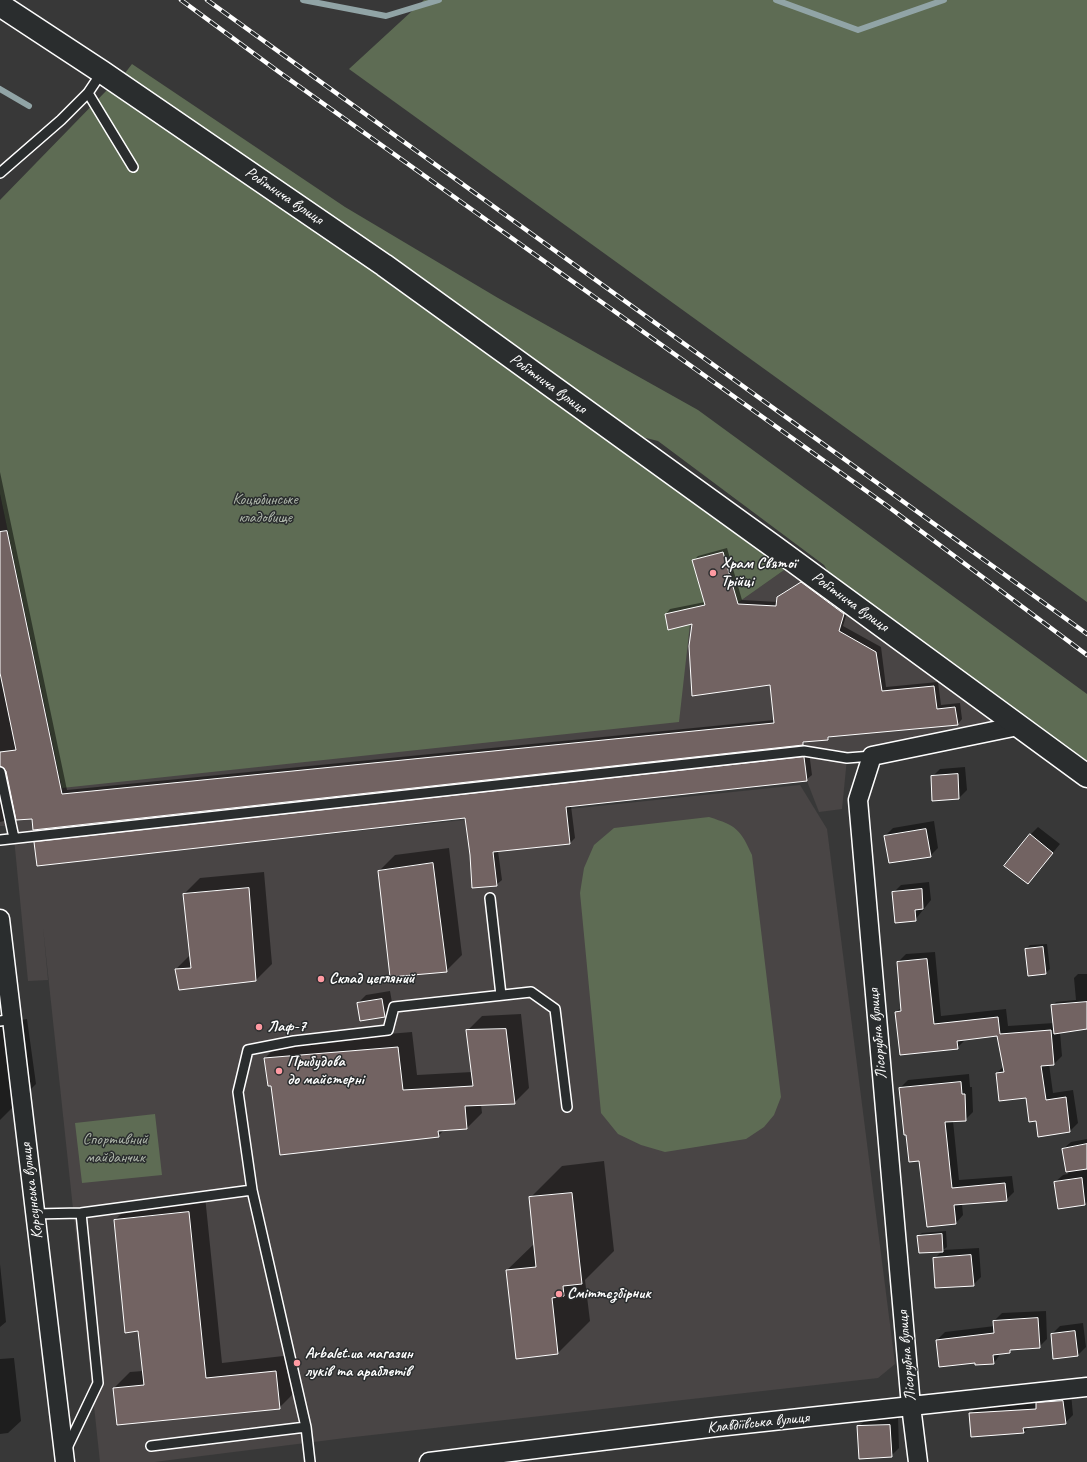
<!DOCTYPE html>
<html>
<head>
<meta charset="utf-8">
<style>
  body { margin:0 }
  canvas { display:block; background:#383838 }
</style>
</head>
<body>
<canvas width="1087" height="1462"></canvas>
<script>
const context = document.querySelector('canvas').getContext('2d');
context.lineJoin = 'round';
function fill(path, color) {
  context.fillStyle = color;
  context.fill(path, 'evenodd');
}
function stroke(path, color, width, dash) {
  context.strokeStyle = color;
  context.lineWidth = width;
  context.lineCap = dash ? 'butt' : 'round';
  context.setLineDash(dash || []);
  context.stroke(path);
}
function label(font, color, halo, rows, align = 'center') {
  context.font = font + ' Caveat,sans-serif';
  context.lineWidth = 3;
  context.setLineDash([]);
  context.textBaseline = 'middle';
  context.strokeStyle = halo;
  context.fillStyle = color;
  for (const [text, x, y, turn = 0] of rows) {
    context.save();
    context.translate(x, y);
    context.rotate((+turn || 0) * Math.PI / 180);
    context.textAlign = isNaN(turn) ? turn : align;
    if (halo) context.strokeText(text, 0, 0);
    context.fillText(text, 0, 0);
    context.restore();
  }
}
fill(new Path2D(`
  M 0,494 L 63,788 L 736,604 L 787,568 L 992,722 L 847,758 L 842,809 L 819,812 L 807,781 L 176,850 L 800,785 L 827,829 L 895,1364 L 878,1378 L 345,1438 L 154,1462 L 100,1462 L 43,927 L 48,980 L 28,981 L 14,838 L 10,826 L 0,826 Z`), '#494545');
fill(new Path2D(`
  M 424,0 L 1087,0 L 1087,602 L 349,69 Z
  M 132,64 L 345,207 L 498,298 L 698,410 L 1087,694 L 1087,767 L 834,581 L 824,565 L 658,441 L 638,436 L 122,77 Z
  M 107,90 L 377,274 L 624,453 L 787,568 L 736,604 L 691,615 L 679,722 L 62,788 L 0,494 L 0,200 Z
  M 709,817 C 737,826 740,829 752,855 L 781,1097 L 774,1115 L 764,1127 L 746,1139 L 665,1152 L 641,1145 L 618,1134 L 601,1113 L 580,893 L 584,868 L 594,845 L 614,828 Z
  M 155,1114 L 162,1175 L 82,1183 L 75,1123 Z`), '#5e6c54');
fill(new Path2D(`
  M 0,472 L 67,790 L 774,720 L 771,684 L 693,623 L 666,614 L 670,609 L 705,602 L 694,560 L 698,556 L 727,548 L 742,600 L 778,602 L 778,597 L 782,593 L 806,579 L 848,609 L 843,626 L 881,647 L 886,687 L 938,682 L 941,705 L 960,703 L 962,719 L 958,724 L 831,736 L 828,739 L 806,741 L 803,744 L 33,818 L 7,770 L 0,765 Z
  M 809,752 L 812,775 L 806,780 L 571,806 L 575,838 L 570,843 L 498,851 L 502,880 L 496,885 L 471,855 L 466,817 L 35,843 L 41,837 Z
  M 965,767 L 967,790 L 959,798 L 933,800 L 932,777 L 940,769 Z
  M 0,777 L 8,817 L 4,821 L 0,822 Z
  M 934,821 L 938,848 L 930,856 L 885,836 L 893,828 Z
  M 1038,827 L 1060,844 L 1028,883 L 1030,835 Z
  M 449,848 L 462,955 L 446,971 L 379,871 L 395,855 Z
  M 264,872 L 272,964 L 256,980 L 180,989 L 176,969 L 190,955 L 184,894 L 200,878 Z
  M 929,882 L 931,900 L 915,920 L 893,893 L 901,885 Z
  M 1047,944 L 1050,969 L 1046,973 L 1026,949 L 1030,945 Z
  M 935,952 L 941,1016 L 1006,1009 L 1008,1026 L 1054,1023 L 1052,1006 L 1056,1002 L 1076,1000 L 1074,978 L 1078,974 L 1087,974 L 1087,1028 L 1060,1032 L 1062,1056 L 1054,1064 L 1049,1064 L 1053,1093 L 1073,1090 L 1078,1123 L 1070,1131 L 1037,1120 L 1027,1097 L 997,1073 L 1004,1066 L 998,1035 L 965,1040 L 957,1048 L 896,1012 L 902,1007 L 898,962 L 906,954 Z
  M 390,991 L 393,1008 L 385,1016 L 358,1003 L 366,995 Z
  M 521,1014 L 529,1088 L 514,1103 L 481,1104 L 482,1113 L 467,1128 L 444,1130 L 438,1136 L 272,1085 L 265,1058 L 280,1043 L 412,1032 L 417,1075 L 472,1072 L 467,1031 L 482,1016 Z
  M 27,1019 L 36,1084 L 0,1120 L 0,1023 Z
  M 969,1074 L 970,1087 L 972,1087 L 973,1112 L 965,1120 L 953,1121 L 959,1180 L 1012,1176 L 1014,1192 L 1006,1200 L 962,1204 L 963,1215 L 956,1223 L 920,1160 L 900,1088 L 908,1080 Z
  M 1087,1139 L 1087,1202 L 1085,1204 L 1058,1208 L 1055,1182 L 1063,1175 L 1068,1174 L 1063,1149 L 1071,1142 Z
  M 604,1161 L 614,1251 L 585,1280 L 590,1321 L 558,1353 L 507,1270 L 535,1243 L 530,1198 L 562,1166 Z
  M 205,1196 L 222,1363 L 292,1355 L 296,1391 L 279,1408 L 114,1388 L 130,1372 L 143,1371 L 139,1330 L 126,1332 L 115,1220 L 131,1204 Z
  M 946,1231 L 947,1247 L 943,1250 L 979,1248 L 981,1277 L 973,1285 L 934,1259 L 942,1251 L 918,1236 L 922,1233 Z
  M 0,1264 L 6,1322 L 0,1327 Z
  M 1046,1311 L 1047,1339 L 1039,1347 L 1013,1348 L 1010,1352 L 1001,1353 L 994,1363 L 976,1362 L 937,1340 L 945,1332 L 995,1326 L 994,1321 L 1002,1313 Z
  M 1083,1323 L 1086,1347 L 1078,1355 L 1052,1334 L 1060,1326 Z
  M 14,1358 L 21,1421 L 8,1433 L 0,1434 L 0,1359 Z
  M 1071,1393 L 1073,1415 L 1065,1423 L 1029,1427 L 1023,1433 L 970,1414 L 978,1406 L 1039,1401 L 1045,1396 Z
  M 898,1417 L 899,1448 L 891,1456 L 858,1427 L 867,1419 Z`), '#0007');
stroke(new Path2D(`
  M 303,0 L 386,16 L 439,0
  M 776,0 L 858,30 L 944,0
  M 0,89 L 29,106`), '#91a4a6', 6);
const building = new Path2D(`
  M 7,531 L 62,794 L 774,723 L 770,685 L 692,696 L 689,646 L 692,624 L 668,630 L 665,614 L 705,605 L 692,560 L 723,552 L 738,604 L 776,606 L 777,597 L 801,582 L 844,614 L 839,631 L 876,652 L 882,691 L 934,686 L 937,709 L 955,707 L 958,725 L 828,737 L 828,740 L 803,742 L 803,745 L 33,830 L 32,819 L 16,820 L 6,771 L 0,766 L 0,752 L 16,750 L 0,673 L 0,532 Z
  M 804,757 L 807,781 L 566,807 L 570,844 L 493,852 L 497,886 L 472,888 L 470,855 L 465,818 L 37,866 L 34,842 Z
  M 958,774 L 959,799 L 932,801 L 931,776 Z
  M 926,829 L 931,857 L 889,863 L 884,836 Z
  M 1030,834 L 1053,853 L 1028,884 L 1004,866 Z
  M 433,863 L 447,972 L 390,977 L 378,871 Z
  M 249,888 L 256,981 L 179,990 L 175,969 L 191,968 L 183,894 Z
  M 922,889 L 923,909 L 915,910 L 916,921 L 895,923 L 892,892 Z
  M 1043,947 L 1046,974 L 1028,976 L 1025,949 Z
  M 927,959 L 934,1024 L 998,1017 L 1000,1034 L 1051,1030 L 1054,1065 L 1041,1066 L 1046,1100 L 1066,1097 L 1070,1132 L 1038,1137 L 1036,1121 L 1029,1122 L 1026,1098 L 999,1101 L 996,1073 L 1004,1072 L 997,1036 L 957,1041 L 958,1049 L 900,1055 L 895,1012 L 901,1011 L 897,962 Z
  M 382,999 L 385,1017 L 360,1021 L 357,1003 Z
  M 1087,1002 L 1087,1029 L 1054,1034 L 1051,1005 Z
  M 506,1029 L 515,1104 L 465,1106 L 467,1129 L 438,1131 L 439,1137 L 280,1155 L 271,1086 L 268,1086 L 264,1058 L 398,1047 L 403,1090 L 473,1086 L 466,1030 Z
  M 961,1082 L 962,1094 L 965,1094 L 966,1121 L 945,1122 L 952,1188 L 1005,1183 L 1007,1201 L 954,1205 L 956,1224 L 927,1227 L 919,1161 L 909,1162 L 906,1135 L 904,1135 L 899,1088 Z
  M 1087,1144 L 1087,1169 L 1066,1172 L 1062,1149 Z
  M 1082,1178 L 1085,1205 L 1058,1209 L 1054,1182 Z
  M 572,1193 L 582,1284 L 563,1286 L 564,1296 L 552,1298 L 558,1354 L 516,1359 L 506,1270 L 536,1267 L 529,1197 Z
  M 189,1212 L 206,1378 L 276,1371 L 280,1409 L 117,1425 L 113,1388 L 144,1385 L 138,1331 L 125,1333 L 114,1220 Z
  M 942,1234 L 943,1252 L 919,1253 L 917,1236 Z
  M 971,1255 L 974,1286 L 935,1288 L 933,1258 Z
  M 1038,1318 L 1040,1348 L 1010,1350 L 1010,1353 L 993,1355 L 994,1364 L 975,1365 L 975,1363 L 939,1367 L 936,1340 L 994,1333 L 993,1321 Z
  M 1075,1331 L 1078,1356 L 1053,1359 L 1051,1334 Z
  M 1063,1401 L 1066,1424 L 1023,1428 L 1024,1433 L 971,1437 L 969,1413 L 1036,1409 L 1036,1403 Z
  M 890,1425 L 892,1457 L 859,1459 L 857,1426 Z`);
fill(building, '#726362');
stroke(building, '#fff', 1);
const service = new Path2D(`
  M 88,93 L 133,167
  M 0,173 L 61,120 L 88,93 L 102,72
  M 0,772 L 14,838
  M 0,840 L 804,751 L 847,758 L 872,756
  M 490,898 L 501,995
  M 0,1021 L 12,1019
  M 252,1190 L 306,1427
  M 35,1214 L 81,1213 L 252,1190 L 238,1092 L 248,1050 L 294,1041 L 388,1030 L 394,1007 L 531,992 L 555,1009 L 567,1107
  M 151,1446 L 306,1427 L 310,1462
  M 66,1450 L 98,1383 L 81,1213`);
const minor = new Path2D(`
  M 0,919 L 65,1462
  M 429,1462 L 717,1427 L 1087,1387
  M 918,1462 L 911,1406 L 858,800 L 872,756 L 1018,726`);
const tertiary = new Path2D(`
  M 0,5 L 102,72 L 384,265 L 773,546 L 1087,776`);
stroke(service, '#fff', 12);
stroke(minor, '#fff', 21);
stroke(tertiary, '#fff', 25);
stroke(service, '#2a2d2e', 9);
stroke(minor, '#2a2d2e', 18);
stroke(tertiary, '#2a2d2e', 22);
const rail = new Path2D(`
  M 181,0 L 279,72 L 886,505 L 1087,655
  M 207,0 L 1087,634`);
stroke(rail, '#fff', 4.5);
stroke(rail, '#2a2d2e', 3, [9]);
for (const [x, y, r, color] of [
  [713,573,4,"#ff9aa2"],
  [321,979,4,"#ff9aa2"],
  [259,1027,4,"#ff9aa2"],
  [279,1071,4,"#ff9aa2"],
  [559,1294,4,"#ff9aa2"],
  [297,1363,4,"#ff9aa2"]
]) {
  const dot = new Path2D();
  dot.arc(x, y, r, 0, 2 * Math.PI);
  context.fillStyle = color;
  context.fill(dot);
  stroke(dot, '#2a2d2e', 1.5);
}
label('16px', '#fff', '#2a2d2e', [
  ["Робітнича вулиця",284,196,34],
  ["Робітнича вулиця",548,384,36],
  ["Робітнича вулиця",850,602,36],
  ["Лісорубна вулиця",878,1034,-95],
  ["Корсунська вулиця",32,1191,-97],
  ["Лісорубна вулиця",907,1356,-95],
  ["Клавдіївська вулиця",758,1423,-6]
]);
label('16px', '#aeb6aa', '#2a2d2e', [
  ["Коцюбинське",265,500],
  ["кладовище",265,518],
  ["Спортивний",115,1140],
  ["майданчик",115,1158]
]);
label('bold 16px', '#fff', '#2a2d2e', [
  ["Храм Святої",721,564],
  ["Трійці",721,582],
  ["Склад цегляний",329,979],
  ["Лаф-7",267,1027],
  ["Прибудова",287,1062],
  ["до майстерні",287,1080],
  ["Сміттєзбірник",567,1294],
  ["Arbalet.ua магазин",305,1354],
  ["луків та араблетів",305,1372]
], 'left');
</script>
</body>
</html>
